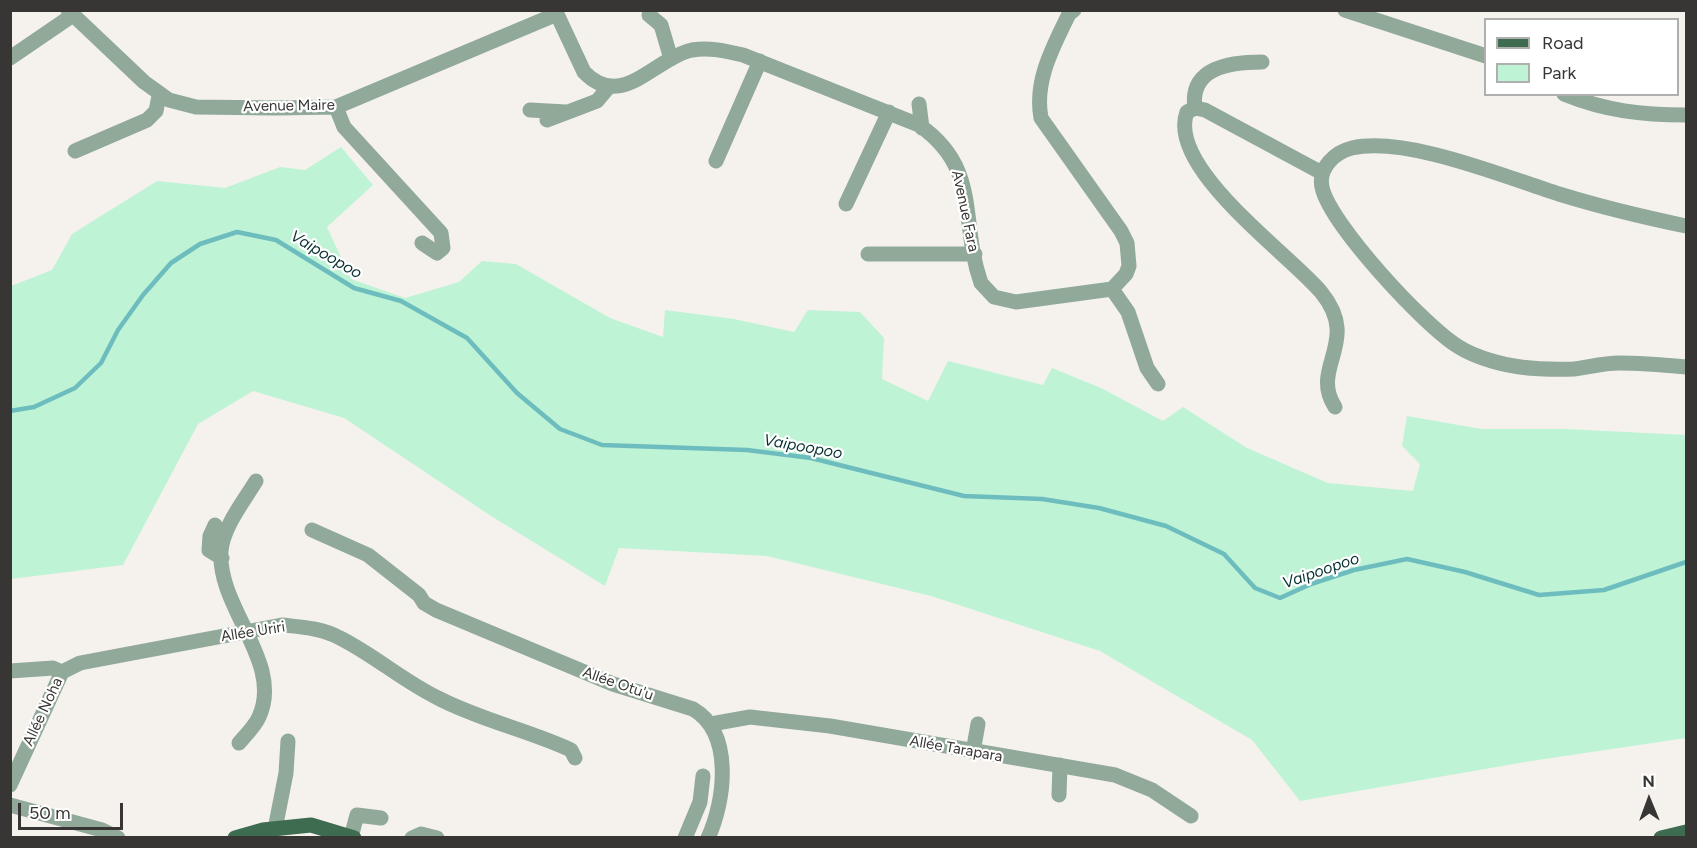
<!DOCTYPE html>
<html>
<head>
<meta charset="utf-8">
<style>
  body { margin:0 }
  #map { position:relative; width:1697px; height:848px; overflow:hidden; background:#f5f2ed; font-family:Figtree,sans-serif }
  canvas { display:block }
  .frame { position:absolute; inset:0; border:12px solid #373634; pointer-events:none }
  .legend { position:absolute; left:1484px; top:18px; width:195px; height:78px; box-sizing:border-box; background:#fff; border:2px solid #afafae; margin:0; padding:8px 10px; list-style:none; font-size:18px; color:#373634 }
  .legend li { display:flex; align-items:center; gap:12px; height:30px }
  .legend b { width:30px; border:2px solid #afafae }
  .north { position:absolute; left:1619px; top:770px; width:60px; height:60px; -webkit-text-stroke:4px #fff; paint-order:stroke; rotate:359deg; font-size:16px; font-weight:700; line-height:24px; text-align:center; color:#373634 }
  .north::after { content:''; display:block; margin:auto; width:21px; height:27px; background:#373634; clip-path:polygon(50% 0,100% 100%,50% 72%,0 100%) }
  .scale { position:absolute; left:18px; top:803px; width:105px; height:27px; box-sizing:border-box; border:3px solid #373634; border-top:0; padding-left:8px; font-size:18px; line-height:21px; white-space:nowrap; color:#373634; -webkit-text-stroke:4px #fff; paint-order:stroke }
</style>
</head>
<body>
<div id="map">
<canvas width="1697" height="848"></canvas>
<div class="frame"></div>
<ul class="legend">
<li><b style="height:8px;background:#3e6c51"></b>Road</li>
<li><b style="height:16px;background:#bff3d5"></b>Park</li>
</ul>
<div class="north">N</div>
<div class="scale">50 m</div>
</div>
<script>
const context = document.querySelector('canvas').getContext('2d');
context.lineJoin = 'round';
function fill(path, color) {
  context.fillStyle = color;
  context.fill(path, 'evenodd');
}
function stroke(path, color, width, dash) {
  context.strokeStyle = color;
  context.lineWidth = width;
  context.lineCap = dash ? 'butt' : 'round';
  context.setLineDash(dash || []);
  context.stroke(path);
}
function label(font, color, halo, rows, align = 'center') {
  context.font = font + ' Figtree,sans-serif';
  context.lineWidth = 4.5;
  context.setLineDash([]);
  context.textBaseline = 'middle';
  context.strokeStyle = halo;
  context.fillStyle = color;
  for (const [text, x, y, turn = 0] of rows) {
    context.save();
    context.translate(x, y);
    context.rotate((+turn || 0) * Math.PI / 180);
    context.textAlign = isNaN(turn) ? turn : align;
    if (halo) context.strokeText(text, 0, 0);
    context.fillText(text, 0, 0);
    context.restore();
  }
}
fill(new Path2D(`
  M 341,147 L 373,185 L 327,227 L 351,279 L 405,298 L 459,282 L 482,261 L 516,264 L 610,318 L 663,337 L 665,310 L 734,319 L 794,332 L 808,310 L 860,312 L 884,338 L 882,379 L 928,401 L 948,361 L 1043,385 L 1052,368 L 1101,388 L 1163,421 L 1183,407 L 1247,448 L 1328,483 L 1413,491 L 1420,464 L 1402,446 L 1407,416 L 1481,429 L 1566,429 L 1686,435 L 1686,738 L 1531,761 L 1300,801 L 1252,740 L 1100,651 L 931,596 L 767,556 L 619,548 L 605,586 L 491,516 L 344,418 L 253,391 L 198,424 L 123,565 L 11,579 L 11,286 L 52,270 L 72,234 L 157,181 L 225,188 L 280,167 L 305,170 Z`), '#bff3d5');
stroke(new Path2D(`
  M 10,411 L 34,407 L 75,388 L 101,363 L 118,330 L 143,295 L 171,263 L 200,244 L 237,232 L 276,240 L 354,288 L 401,301 L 467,338 L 517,393 L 560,429 L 602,445 L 747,450 L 811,458 L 964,496 L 1042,499 L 1099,508 L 1166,526 L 1224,554 L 1255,588 L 1280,598 L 1311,584 L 1354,570 L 1407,559 L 1465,572 L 1539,595 L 1604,590 L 1686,562`), '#6dbdbf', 4.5);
stroke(new Path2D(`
  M 68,10 L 144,82 L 169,100 L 196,107 L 276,108 L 336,107 L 557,14
  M 555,10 L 584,72 C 622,111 653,59 692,50 C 709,47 726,51 743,55 L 919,125 C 982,169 959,221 981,283 L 994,297 L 1016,302 L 1112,289 L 1126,274 L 1129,266 L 1127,243 L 1121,231 L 1041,118 C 1034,81 1053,47 1069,14 L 1074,10
  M 1345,10 L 1486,56
  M 649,15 L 661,25 L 671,59
  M 10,58 L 73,15
  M 1564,94 C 1606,111 1642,115 1686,115
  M 919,104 L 922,128
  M 336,107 L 344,127 L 441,233 L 443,248 L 437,253 L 422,243
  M 1195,108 C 1189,67 1231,62 1262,62
  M 530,110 L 566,112
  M 547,120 L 597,101 L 608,88
  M 75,151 L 147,120 L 156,111 L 159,96
  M 716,161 L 760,61
  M 1322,173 L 1205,110 L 1195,108 L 1187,112 C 1166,167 1289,254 1321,292 C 1362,342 1309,367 1335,407
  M 846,204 L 889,112
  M 1686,226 C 1643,217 1601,207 1559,194 C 1505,177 1407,136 1352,148 C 1335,152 1318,168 1322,187 C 1329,223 1426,328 1459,347 C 1468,353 1482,358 1492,361 C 1518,369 1547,370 1574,369 C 1589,367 1604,363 1619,363 C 1641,363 1664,365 1686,367
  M 868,254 L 975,254
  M 1112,289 L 1128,312 L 1147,368 L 1158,384
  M 215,525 L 210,536 L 209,550 L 222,558
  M 312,530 L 368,555 L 419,595 L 424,603 L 436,610 L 613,684 L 693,709 C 734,733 725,801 708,838
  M 10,671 L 53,668 L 62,672 L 80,663 L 282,625 C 301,627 322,628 340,638 C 374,655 403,681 438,698 C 480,720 528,730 571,750 L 575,758
  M 711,724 L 750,717 L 830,726 L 1115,775 L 1152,790 L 1191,816
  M 239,743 C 246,735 255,726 259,717 C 284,662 217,608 221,551 C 223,527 244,501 256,481
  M 973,752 L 978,724
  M 10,785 L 62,672
  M 1059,795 L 1060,765
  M 10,805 L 102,830 L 118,838
  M 275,829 L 286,773 L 288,741
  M 351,837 L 357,815 L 381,818
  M 412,838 L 421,834 L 437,838
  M 685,838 L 700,802 L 703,776`), '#91a999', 15);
stroke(new Path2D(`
  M 235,838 L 263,830 L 311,825 L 354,838
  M 1661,838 L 1686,832`), '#3e6c51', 15);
label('15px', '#373634', '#fff', [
  ["Avenue Maire",289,106,-1],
  ["Avenue Fara",965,211,78],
  ["Allée Uriri",253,632,-9],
  ["Allée Otu'u",618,684,19],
  ["Allée Noha",43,712,-65],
  ["Allée Tarapara",956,749,10]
]);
label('italic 16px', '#083132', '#fff', [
  ["Vaipoopoo",326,255,30],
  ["Vaipoopoo",803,447,10],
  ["Vaipoopoo",1321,571,-19]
]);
</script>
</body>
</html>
